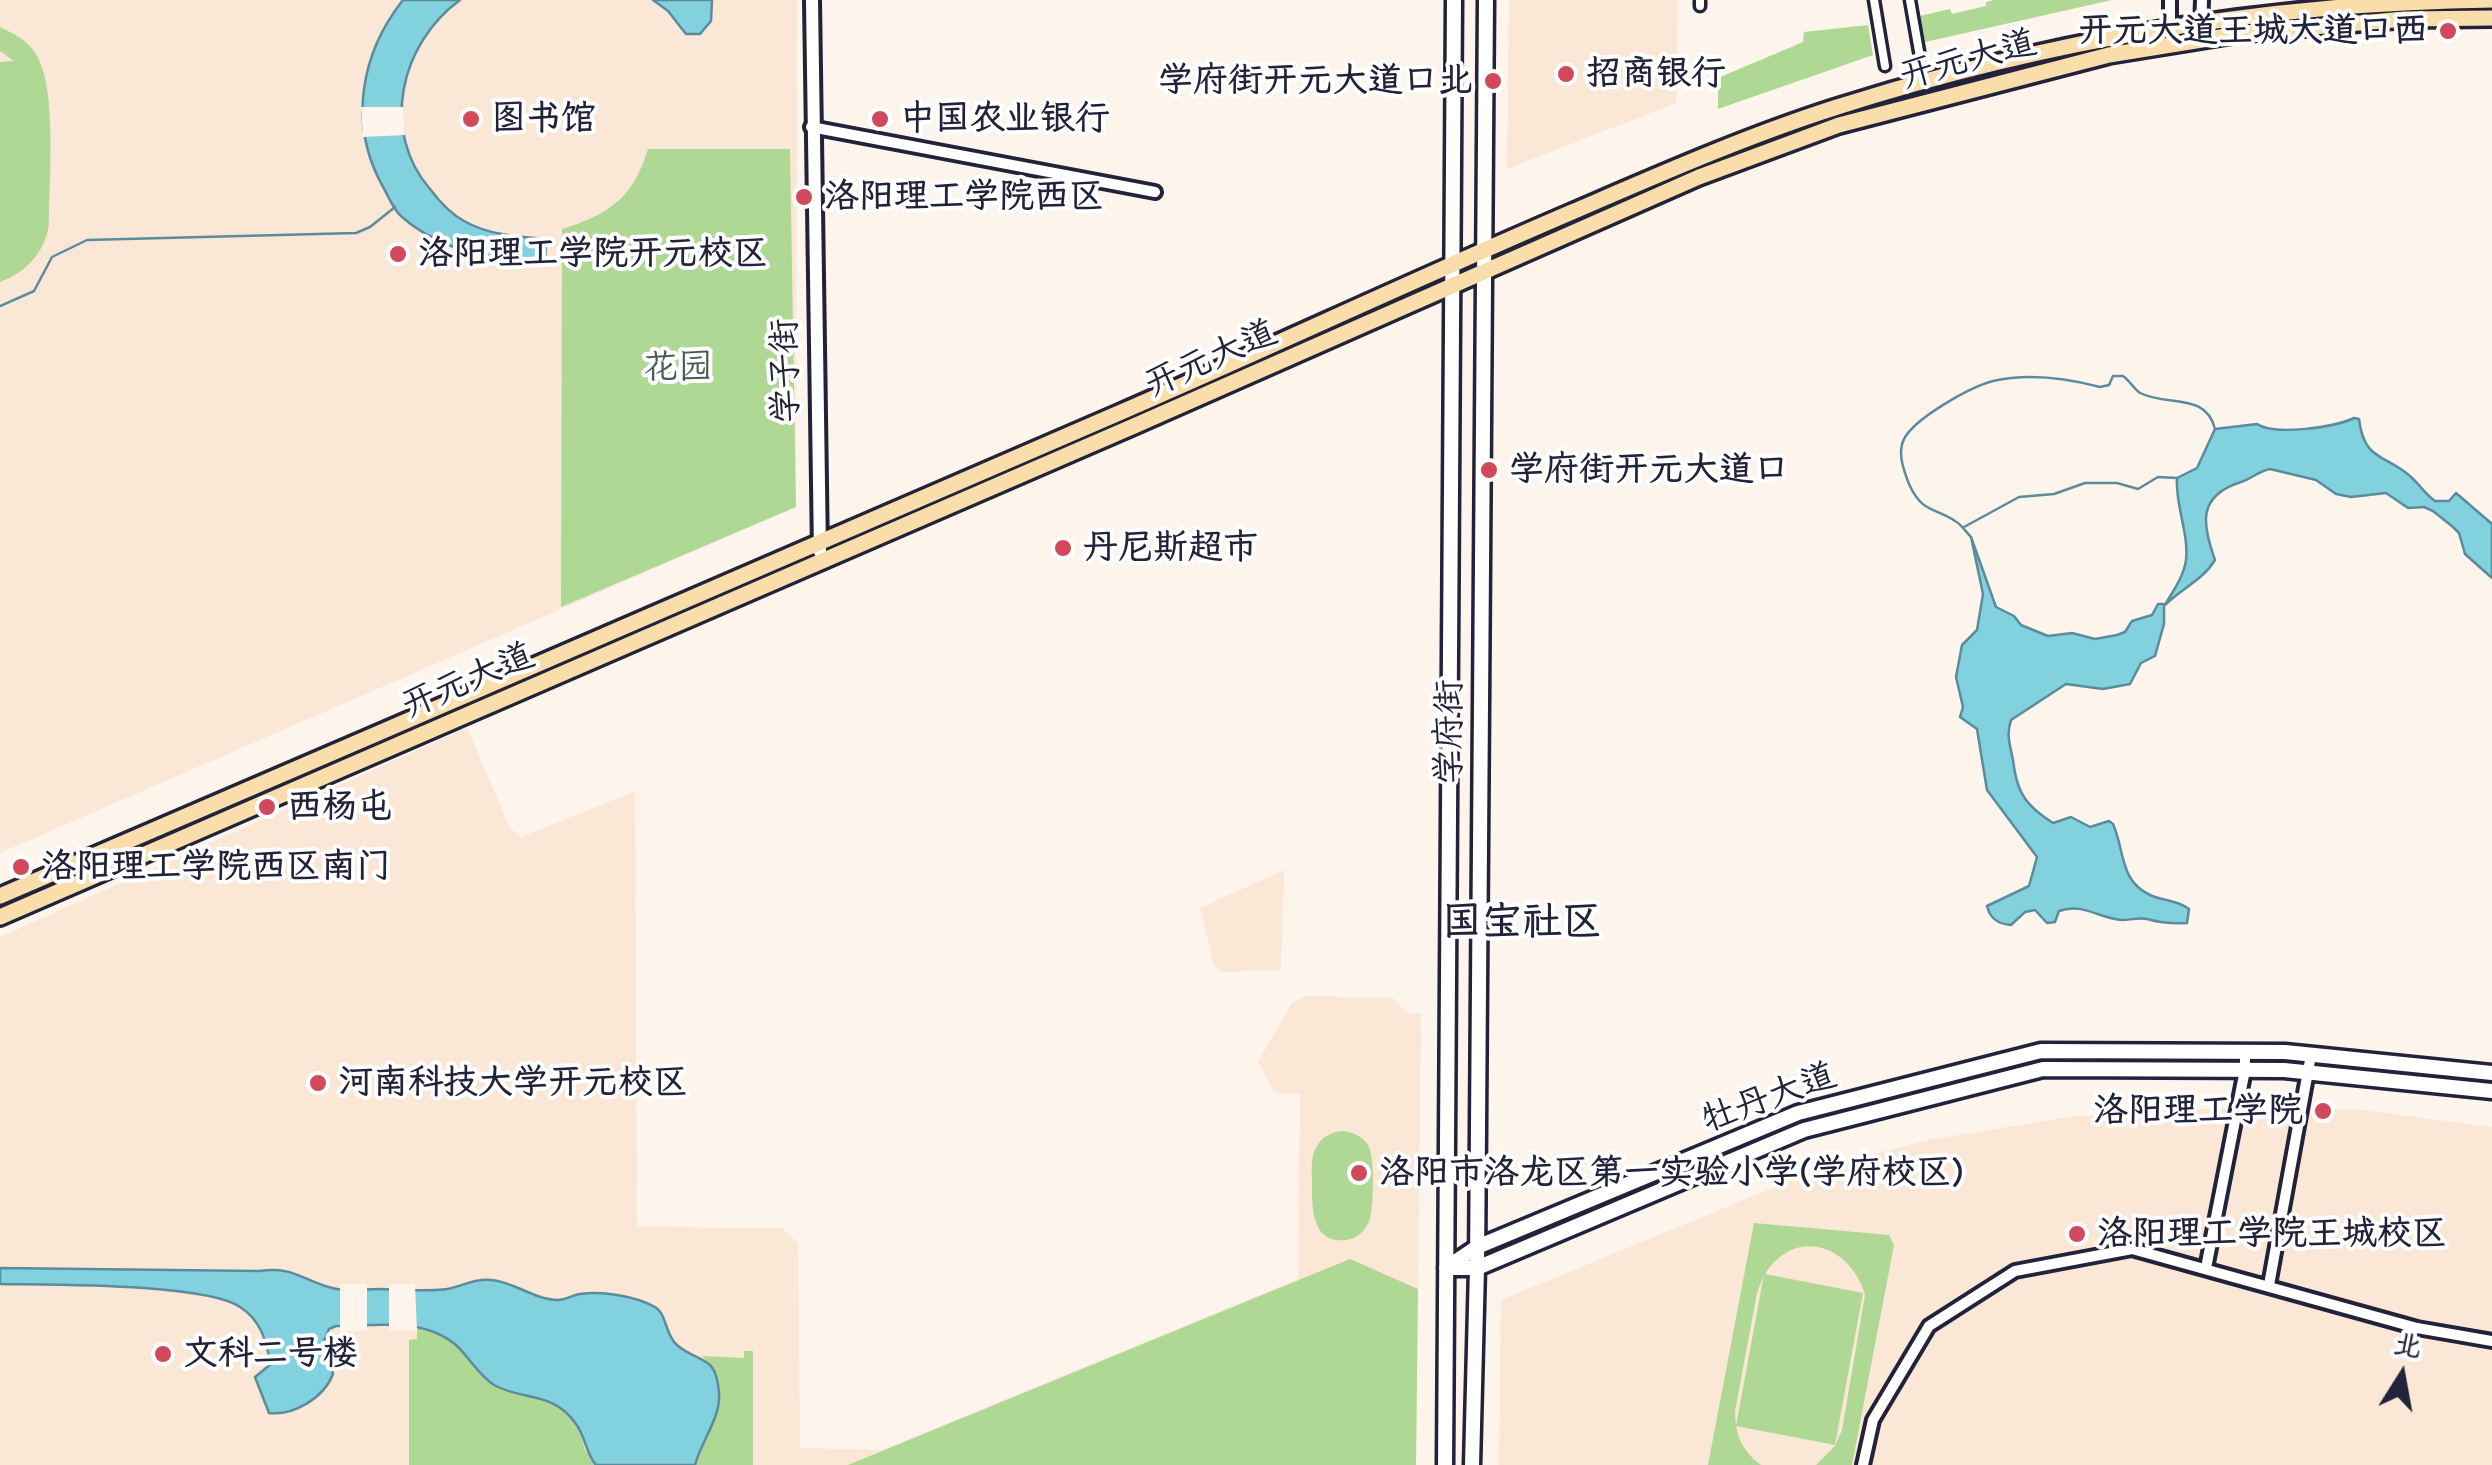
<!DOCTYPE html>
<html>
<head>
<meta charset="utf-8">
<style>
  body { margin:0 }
  #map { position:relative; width:2492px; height:1465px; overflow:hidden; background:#fdf4ec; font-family:"Comic Neue","LXGW WenKai TC",sans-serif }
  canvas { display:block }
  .north { position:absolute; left:2352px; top:1325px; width:100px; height:100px; -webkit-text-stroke:8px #fff; paint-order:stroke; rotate:11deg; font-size:28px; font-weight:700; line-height:40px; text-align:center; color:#22223b }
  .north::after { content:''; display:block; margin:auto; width:35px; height:45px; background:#22223b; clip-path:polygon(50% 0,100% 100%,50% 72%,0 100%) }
</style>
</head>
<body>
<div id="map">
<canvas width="2492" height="1465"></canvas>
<div class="north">北</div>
</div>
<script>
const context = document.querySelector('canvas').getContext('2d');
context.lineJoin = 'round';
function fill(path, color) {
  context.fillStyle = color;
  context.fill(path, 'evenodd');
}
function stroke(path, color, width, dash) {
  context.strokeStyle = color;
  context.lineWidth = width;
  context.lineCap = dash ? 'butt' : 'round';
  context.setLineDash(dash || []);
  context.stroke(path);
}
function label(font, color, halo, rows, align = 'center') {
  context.font = font + ' "Comic Neue","LXGW WenKai TC",sans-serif';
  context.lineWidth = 8;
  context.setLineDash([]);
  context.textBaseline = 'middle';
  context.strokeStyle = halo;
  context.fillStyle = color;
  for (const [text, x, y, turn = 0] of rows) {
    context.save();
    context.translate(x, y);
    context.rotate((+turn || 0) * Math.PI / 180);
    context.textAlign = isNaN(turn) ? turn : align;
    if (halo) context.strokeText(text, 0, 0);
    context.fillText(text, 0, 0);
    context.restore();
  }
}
fill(new Path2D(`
  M 0,0 L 797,0 L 796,507 L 0,853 Z
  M 1509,0 L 1678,0 L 1676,103 L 1507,169 Z
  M 467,728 L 510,828 L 521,837 L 635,791 L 637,1227 L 782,1228 L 798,1243 L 800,1448 L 882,1450 L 1298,1279 L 1300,1094 L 1274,1092 L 1258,1062 L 1292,1003 L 1307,996 L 1393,998 L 1407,1013 L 1421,1013 L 1416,1465 L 0,1465 L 0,937 Z
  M 1284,870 L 1281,970 L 1222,972 L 1214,966 L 1200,908 Z
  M 2217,1108 L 2362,1110 L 2492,1127 L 2492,1465 L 1499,1465 L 1501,1300 L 1821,1168 L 1928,1140 L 2068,1117 Z`), '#fae7d6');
fill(new Path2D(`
  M 1994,0 L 2112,0 L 1925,42 L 1920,16 L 1950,9 L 1952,14 L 1986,6 L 1986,2 Z
  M 1868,25 L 1873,55 L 1718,109 L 1718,78 L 1803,42 L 1804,32 Z
  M 0,27 C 15,34 29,41 37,56 C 57,90 49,181 49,223 C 46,251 27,272 0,282 L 0,62 L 14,61 L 0,51 Z
  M 648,149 L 790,149 L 796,507 L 561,607 L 562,229 C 610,214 633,198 648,149 Z
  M 1342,1131 C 1353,1132 1362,1136 1368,1145 C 1375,1156 1374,1209 1369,1222 C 1365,1231 1356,1239 1346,1240 C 1311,1244 1312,1207 1312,1184 C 1312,1172 1310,1156 1317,1146 C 1323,1136 1332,1132 1342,1131 Z
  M 1754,1223 L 1889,1235 L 1894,1245 L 1852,1465 L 1816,1465 L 1835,1446 L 1842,1430 L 1865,1295 C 1851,1245 1795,1226 1765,1274 L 1863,1293 L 1835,1445 L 1736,1426 L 1764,1274 L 1757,1293 L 1735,1411 C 1735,1435 1742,1451 1761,1465 L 1708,1465 Z
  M 1350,1259 L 1418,1289 L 1416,1465 L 848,1465 Z
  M 417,1326 L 434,1329 L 452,1342 L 494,1385 L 556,1404 L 579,1426 L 585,1450 L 596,1465 L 409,1465 L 409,1340 L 417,1339 Z
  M 744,1351 L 753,1351 L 753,1465 L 695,1465 L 700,1445 L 712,1425 L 710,1364 L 702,1356 L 744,1358 Z`), '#afd895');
const water = new Path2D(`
  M 403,0 L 460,0 C 400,44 380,131 430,189 C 439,201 451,214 464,221 C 488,235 519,237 546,239 L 545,264 C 495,260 442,252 402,217 C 393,210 388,195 382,185 C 348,123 361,53 403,0 Z
  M 653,0 L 712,0 L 711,21 L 700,34 L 686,34 L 668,11 Z
  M 2354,418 L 2359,419 C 2364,462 2386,454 2411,477 C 2420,485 2425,494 2435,501 L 2449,501 L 2456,493 L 2492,524 L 2492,578 L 2465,554 L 2459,533 L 2453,527 L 2433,511 L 2424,507 L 2408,508 L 2386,493 L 2351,497 L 2336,494 L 2316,480 L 2270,469 C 2259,471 2251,479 2241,482 C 2197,496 2202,524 2215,560 C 2203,580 2182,588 2165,605 C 2173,591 2184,576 2186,560 C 2189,533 2175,505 2177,478 L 2197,468 L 2215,429 L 2257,424 C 2275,436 2335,427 2354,418 Z
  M 1971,537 L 1996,607 L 2014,616 L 2021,625 L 2048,636 L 2072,633 L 2095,639 L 2117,635 L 2125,632 L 2132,621 L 2152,615 L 2158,604 L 2164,604 L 2164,624 L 2155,656 L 2141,663 L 2130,684 L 2103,689 L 2066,684 L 2011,720 C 2005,739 2012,748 2014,767 C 2018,795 2028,807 2053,823 L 2071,817 L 2090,827 L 2109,821 L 2113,824 C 2125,851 2119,880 2150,895 C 2163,901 2178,900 2189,909 L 2187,923 C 2172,924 2161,923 2147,919 C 2139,917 2131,920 2122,920 C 2101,919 2081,902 2059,911 L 2055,922 L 2047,923 L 2035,910 L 2025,912 L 2011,925 C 1998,924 1990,919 1987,906 L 2029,886 L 2037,857 L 1987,790 L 1977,729 L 1960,717 L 1963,707 L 1956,677 L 1962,645 L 1977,630 L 1983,594 Z
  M 0,1268 L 259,1271 C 293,1266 302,1280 332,1288 C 346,1292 364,1289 378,1289 C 401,1289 425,1292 447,1289 C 463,1286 475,1278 492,1280 C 514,1282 535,1300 558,1300 C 565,1300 573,1295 580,1294 C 603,1291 635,1296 655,1307 C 667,1314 665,1335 677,1345 C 699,1364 716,1353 719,1393 C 721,1418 701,1441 695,1465 L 596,1465 C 585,1452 586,1437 576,1424 C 553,1391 523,1401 494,1385 C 479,1376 469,1357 456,1345 C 423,1317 377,1326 336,1326 L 329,1329 L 323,1343 L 333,1374 C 324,1398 293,1416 269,1413 L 255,1377 L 271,1364 C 266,1343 263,1322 240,1307 C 204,1283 49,1285 0,1284 Z`);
fill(water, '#82d1df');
stroke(water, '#5c8b9d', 2.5);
fill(new Path2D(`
  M 361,107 L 403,107 L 405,135 L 363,137 Z
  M 340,1284 L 367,1284 L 367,1331 L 340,1331 Z
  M 389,1284 L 415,1284 L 417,1331 L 389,1331 Z`), '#fdf4ec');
stroke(new Path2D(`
  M 0,306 L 34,291 L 52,257 L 87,240 L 356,233 L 370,227 L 395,207
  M 1964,527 L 2019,497 L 2054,494 L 2085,483 L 2117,483 L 2138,489 L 2158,477 L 2177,478
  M 1971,537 C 1966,532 1961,524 1955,521 C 1934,507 1922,513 1909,484 C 1904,471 1897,453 1904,439 C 1915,418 1970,387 1993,381 C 2028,373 2066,378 2100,387 L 2109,385 L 2113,376 L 2123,376 C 2130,381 2134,389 2140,393 C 2168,407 2206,392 2215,429`), '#5c8b9d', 2.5);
const pedestrian = new Path2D(`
  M 1874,0 L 1885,66
  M 1910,0 L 1920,57
  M 1700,6 L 1700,0`);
const minor = new Path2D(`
  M 2170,0 L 2170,34
  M 2201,29 L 2202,0
  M 811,127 L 1155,192
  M 2206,1268 L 2245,1070 L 2245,1052
  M 2269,1285 L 2311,1055
  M 1863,1465 L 1873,1420 L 1929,1326 L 2015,1271 L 2132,1249 L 2417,1328 L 2492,1341`);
const tertiary = new Path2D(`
  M 812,0 L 820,552`);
const secondary = new Path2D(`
  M 1446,1268 L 1477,1247 L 1798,1113 L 2041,1051 L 2285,1052 L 2492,1073
  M 1447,1268 L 1477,1268 L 1804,1130 L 2043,1069 L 2284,1070 L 2492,1091
  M 1445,1465 L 1454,0
  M 1472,1465 L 1477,1268 L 1486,0`);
const primary = new Path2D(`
  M 0,896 C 373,735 747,576 1119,413 C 1271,347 1420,277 1572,212 C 1658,175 1744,137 1834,108 C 2047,40 2268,3 2492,0
  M 0,917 L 1134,426 L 1699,177 L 1839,125 L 2109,55 L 2245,33 L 2405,19 L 2492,18`);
stroke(pedestrian, '#22223b', 15);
stroke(minor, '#22223b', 18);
stroke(tertiary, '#22223b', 20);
stroke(secondary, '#22223b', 21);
stroke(primary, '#22223b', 22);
stroke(pedestrian, '#fff', 8);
stroke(minor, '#fff', 10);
stroke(tertiary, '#fff', 12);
stroke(secondary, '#fff', 14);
stroke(primary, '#f9deab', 15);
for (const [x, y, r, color] of [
  [2448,31,10,"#d1495b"],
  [1566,74,10,"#d1495b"],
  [1493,81,10,"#d1495b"],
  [471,119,10,"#d1495b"],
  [880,119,10,"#d1495b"],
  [804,197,10,"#d1495b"],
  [398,254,10,"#d1495b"],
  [1489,470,10,"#d1495b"],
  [1063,548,10,"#d1495b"],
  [267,807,10,"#d1495b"],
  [21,867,10,"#d1495b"],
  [318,1083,10,"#d1495b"],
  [2323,1111,10,"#d1495b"],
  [1359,1173,10,"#d1495b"],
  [2077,1234,10,"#d1495b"],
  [163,1354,10,"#d1495b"]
]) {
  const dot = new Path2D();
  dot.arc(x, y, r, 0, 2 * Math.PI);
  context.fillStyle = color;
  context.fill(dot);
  stroke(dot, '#fff', 4);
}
label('bold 35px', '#22223b', '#fff', [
  ["开元大道王城大道口西",2428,31,"right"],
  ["招商银行",1586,74],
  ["学府街开元大道口北",1473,81,"right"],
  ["图书馆",491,119],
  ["中国农业银行",900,119],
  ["洛阳理工学院西区",824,197],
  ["洛阳理工学院开元校区",418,254],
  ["学府街开元大道口",1509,470],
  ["丹尼斯超市",1083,548],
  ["西杨屯",287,807],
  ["洛阳理工学院西区南门",41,867],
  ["河南科技大学开元校区",338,1083],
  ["洛阳理工学院",2303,1111,"right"],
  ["洛阳市洛龙区第一实验小学(学府校区)",1379,1173],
  ["洛阳理工学院王城校区",2097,1234],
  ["文科二号楼",183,1354]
], 'left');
label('35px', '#22223b', '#fff', [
  ["开元大道",1968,60,-15],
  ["开元大道",1211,359,-24],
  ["学子街",786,371,-91],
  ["开元大道",468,681,-23],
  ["学府街",1450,732,-90],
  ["牡丹大道",1769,1098,-20]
]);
label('35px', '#4c5956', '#fff', [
  ["花园",678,368]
]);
label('bold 40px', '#22223b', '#fff', [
  ["国宝社区",1522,923]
]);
</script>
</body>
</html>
